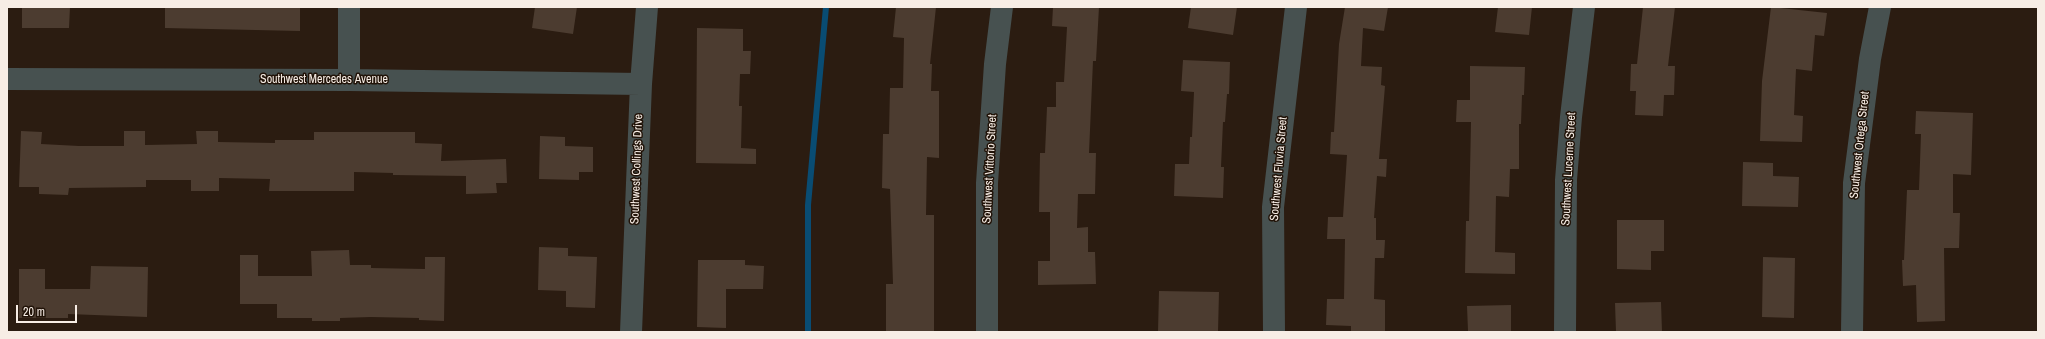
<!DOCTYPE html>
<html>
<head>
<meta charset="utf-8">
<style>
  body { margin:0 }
  #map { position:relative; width:2045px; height:339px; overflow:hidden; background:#2b1c11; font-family:"Archivo Narrow",sans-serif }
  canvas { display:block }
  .frame { position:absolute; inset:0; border:8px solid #f7ede5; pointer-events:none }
  .scale { position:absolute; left:16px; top:305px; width:61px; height:18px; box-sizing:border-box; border:2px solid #f7ede5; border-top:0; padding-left:5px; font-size:12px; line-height:14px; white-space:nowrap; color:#f7ede5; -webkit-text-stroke:3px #211308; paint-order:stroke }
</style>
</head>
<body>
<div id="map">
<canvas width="2045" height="339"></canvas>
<div class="frame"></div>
<div class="scale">20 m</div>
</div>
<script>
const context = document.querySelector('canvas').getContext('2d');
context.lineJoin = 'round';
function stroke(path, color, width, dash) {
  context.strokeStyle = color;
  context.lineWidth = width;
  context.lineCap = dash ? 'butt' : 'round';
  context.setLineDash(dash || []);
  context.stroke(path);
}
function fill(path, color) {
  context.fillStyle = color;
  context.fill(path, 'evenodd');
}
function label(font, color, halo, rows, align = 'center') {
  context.font = font + ' "Archivo Narrow",sans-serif';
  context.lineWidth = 3;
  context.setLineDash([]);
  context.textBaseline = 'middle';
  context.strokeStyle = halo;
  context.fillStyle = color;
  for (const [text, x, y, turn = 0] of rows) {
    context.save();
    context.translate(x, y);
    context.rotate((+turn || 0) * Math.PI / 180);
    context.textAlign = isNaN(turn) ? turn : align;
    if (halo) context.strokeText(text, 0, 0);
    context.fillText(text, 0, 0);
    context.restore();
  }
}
stroke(new Path2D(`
  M 808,332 L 808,205 L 826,7`), '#094c73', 6);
fill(new Path2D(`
  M 22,7 L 70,7 L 69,28 L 22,28 Z
  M 165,7 L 300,7 L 300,31 L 165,28 Z
  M 535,7 L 577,7 L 573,34 L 532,28 Z
  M 896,7 L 936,7 L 930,64 L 932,64 L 931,91 L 939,91 L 939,158 L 927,157 L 926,215 L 934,215 L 934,332 L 886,332 L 886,284 L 893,284 L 890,189 L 882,188 L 883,134 L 889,134 L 890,88 L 903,88 L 904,38 L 893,37 Z
  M 1053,7 L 1099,7 L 1096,61 L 1093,61 L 1089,153 L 1096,153 L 1095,194 L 1078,194 L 1077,228 L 1088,227 L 1088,252 L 1095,252 L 1096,284 L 1038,285 L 1038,261 L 1050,261 L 1050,212 L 1039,212 L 1040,153 L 1045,153 L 1047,107 L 1056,107 L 1056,82 L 1064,82 L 1067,27 L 1052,26 Z
  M 1191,7 L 1237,7 L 1233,35 L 1188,28 Z
  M 1345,7 L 1388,7 L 1384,31 L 1363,28 L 1361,66 L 1382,67 L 1381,85 L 1385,86 L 1379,159 L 1387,159 L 1386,177 L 1377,176 L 1374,218 L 1376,218 L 1376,240 L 1385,240 L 1384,258 L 1375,258 L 1374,299 L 1385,300 L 1385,332 L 1351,332 L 1351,326 L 1326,325 L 1327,299 L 1344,299 L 1345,239 L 1327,239 L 1328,217 L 1343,217 L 1347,155 L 1330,154 L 1331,132 L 1334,132 L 1339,44 Z
  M 1498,7 L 1532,7 L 1529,35 L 1495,32 Z
  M 1643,7 L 1675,7 L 1668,66 L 1675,66 L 1674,95 L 1664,95 L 1663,116 L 1635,115 L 1636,91 L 1630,91 L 1631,64 L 1637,64 Z
  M 1771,7 L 1827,13 L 1824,36 L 1815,35 L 1812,71 L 1796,69 L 1794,115 L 1803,116 L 1802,142 L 1760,141 L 1762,81 Z
  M 697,28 L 743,29 L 743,51 L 751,51 L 750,74 L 740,74 L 739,106 L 742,106 L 741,148 L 756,149 L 756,164 L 696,163 Z
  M 1183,60 L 1230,62 L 1229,94 L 1227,94 L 1225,122 L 1223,122 L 1221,167 L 1224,167 L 1223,198 L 1174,196 L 1175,164 L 1189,164 L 1190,137 L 1192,137 L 1194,92 L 1181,91 Z
  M 1470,66 L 1525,67 L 1524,95 L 1522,95 L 1521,124 L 1519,124 L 1519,169 L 1510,169 L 1509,197 L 1496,196 L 1495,252 L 1515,253 L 1515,274 L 1465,273 L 1466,221 L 1469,221 L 1471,122 L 1456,122 L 1457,100 L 1470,100 Z
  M 1916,111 L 1973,113 L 1971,175 L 1953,174 L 1953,213 L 1960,213 L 1959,248 L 1944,248 L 1945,321 L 1917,322 L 1916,285 L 1903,286 L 1902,260 L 1904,260 L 1907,190 L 1919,190 L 1921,134 L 1915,134 Z
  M 21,131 L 42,132 L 41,144 L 79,146 L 124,146 L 124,131 L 145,131 L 145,145 L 197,144 L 196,131 L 218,131 L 218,142 L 275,143 L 275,140 L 314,140 L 314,132 L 415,132 L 415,143 L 442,144 L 441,161 L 506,159 L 507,183 L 496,183 L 497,193 L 466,194 L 466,176 L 393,175 L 393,173 L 354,172 L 354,191 L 269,191 L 270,179 L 219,178 L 219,191 L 191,191 L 191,180 L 146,180 L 146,187 L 69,188 L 68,195 L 39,194 L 39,187 L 19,187 Z
  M 540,136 L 565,137 L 565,146 L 593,147 L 593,172 L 579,172 L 579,180 L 539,179 Z
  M 1743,162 L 1773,163 L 1773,176 L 1799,177 L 1798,207 L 1742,206 Z
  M 1617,220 L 1664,220 L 1664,251 L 1651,251 L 1651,270 L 1617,269 Z
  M 539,247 L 568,248 L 568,256 L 597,257 L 595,308 L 566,307 L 566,291 L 538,290 Z
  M 349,250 L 350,265 L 371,265 L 371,268 L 425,269 L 425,257 L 445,257 L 444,321 L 419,320 L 419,318 L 371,317 L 340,318 L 340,321 L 312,321 L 312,318 L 277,318 L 277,304 L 240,304 L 240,255 L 258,255 L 258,276 L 312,276 L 311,251 Z
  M 1763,257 L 1795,258 L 1794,318 L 1762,317 Z
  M 698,260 L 745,260 L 745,265 L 764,266 L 763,289 L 726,289 L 726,328 L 697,327 Z
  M 91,266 L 148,267 L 147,317 L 68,314 L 68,318 L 19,318 L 19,269 L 45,269 L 45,289 L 90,289 Z
  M 1159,291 L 1219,292 L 1218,332 L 1158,332 Z
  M 1661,302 L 1662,332 L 1616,332 L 1615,303 Z
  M 1511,305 L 1511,332 L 1468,331 L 1467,306 Z`), '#4c3c30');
stroke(new Path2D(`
  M 7,79 L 349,80 L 641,84
  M 349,80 L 349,7
  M 631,332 L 641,84 L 647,7
  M 987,332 L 987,183 L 995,64 L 1002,7
  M 1274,332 L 1273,207 L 1296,7
  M 1565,332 L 1566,180 L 1571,117 L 1584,7
  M 1852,332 L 1854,183 L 1870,59 L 1880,7`), '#475150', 22);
label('12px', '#f7ede5', '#211308', [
  ["Southwest Mercedes Avenue",324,80],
  ["Southwest Ortega Street",1860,145,-84],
  ["Southwest Collings Drive",637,169,-88],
  ["Southwest Vittorio Street",990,169,-87],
  ["Southwest Fluvia Street",1279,169,-85],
  ["Southwest Lucerne Street",1569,169,-87]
]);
</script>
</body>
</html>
